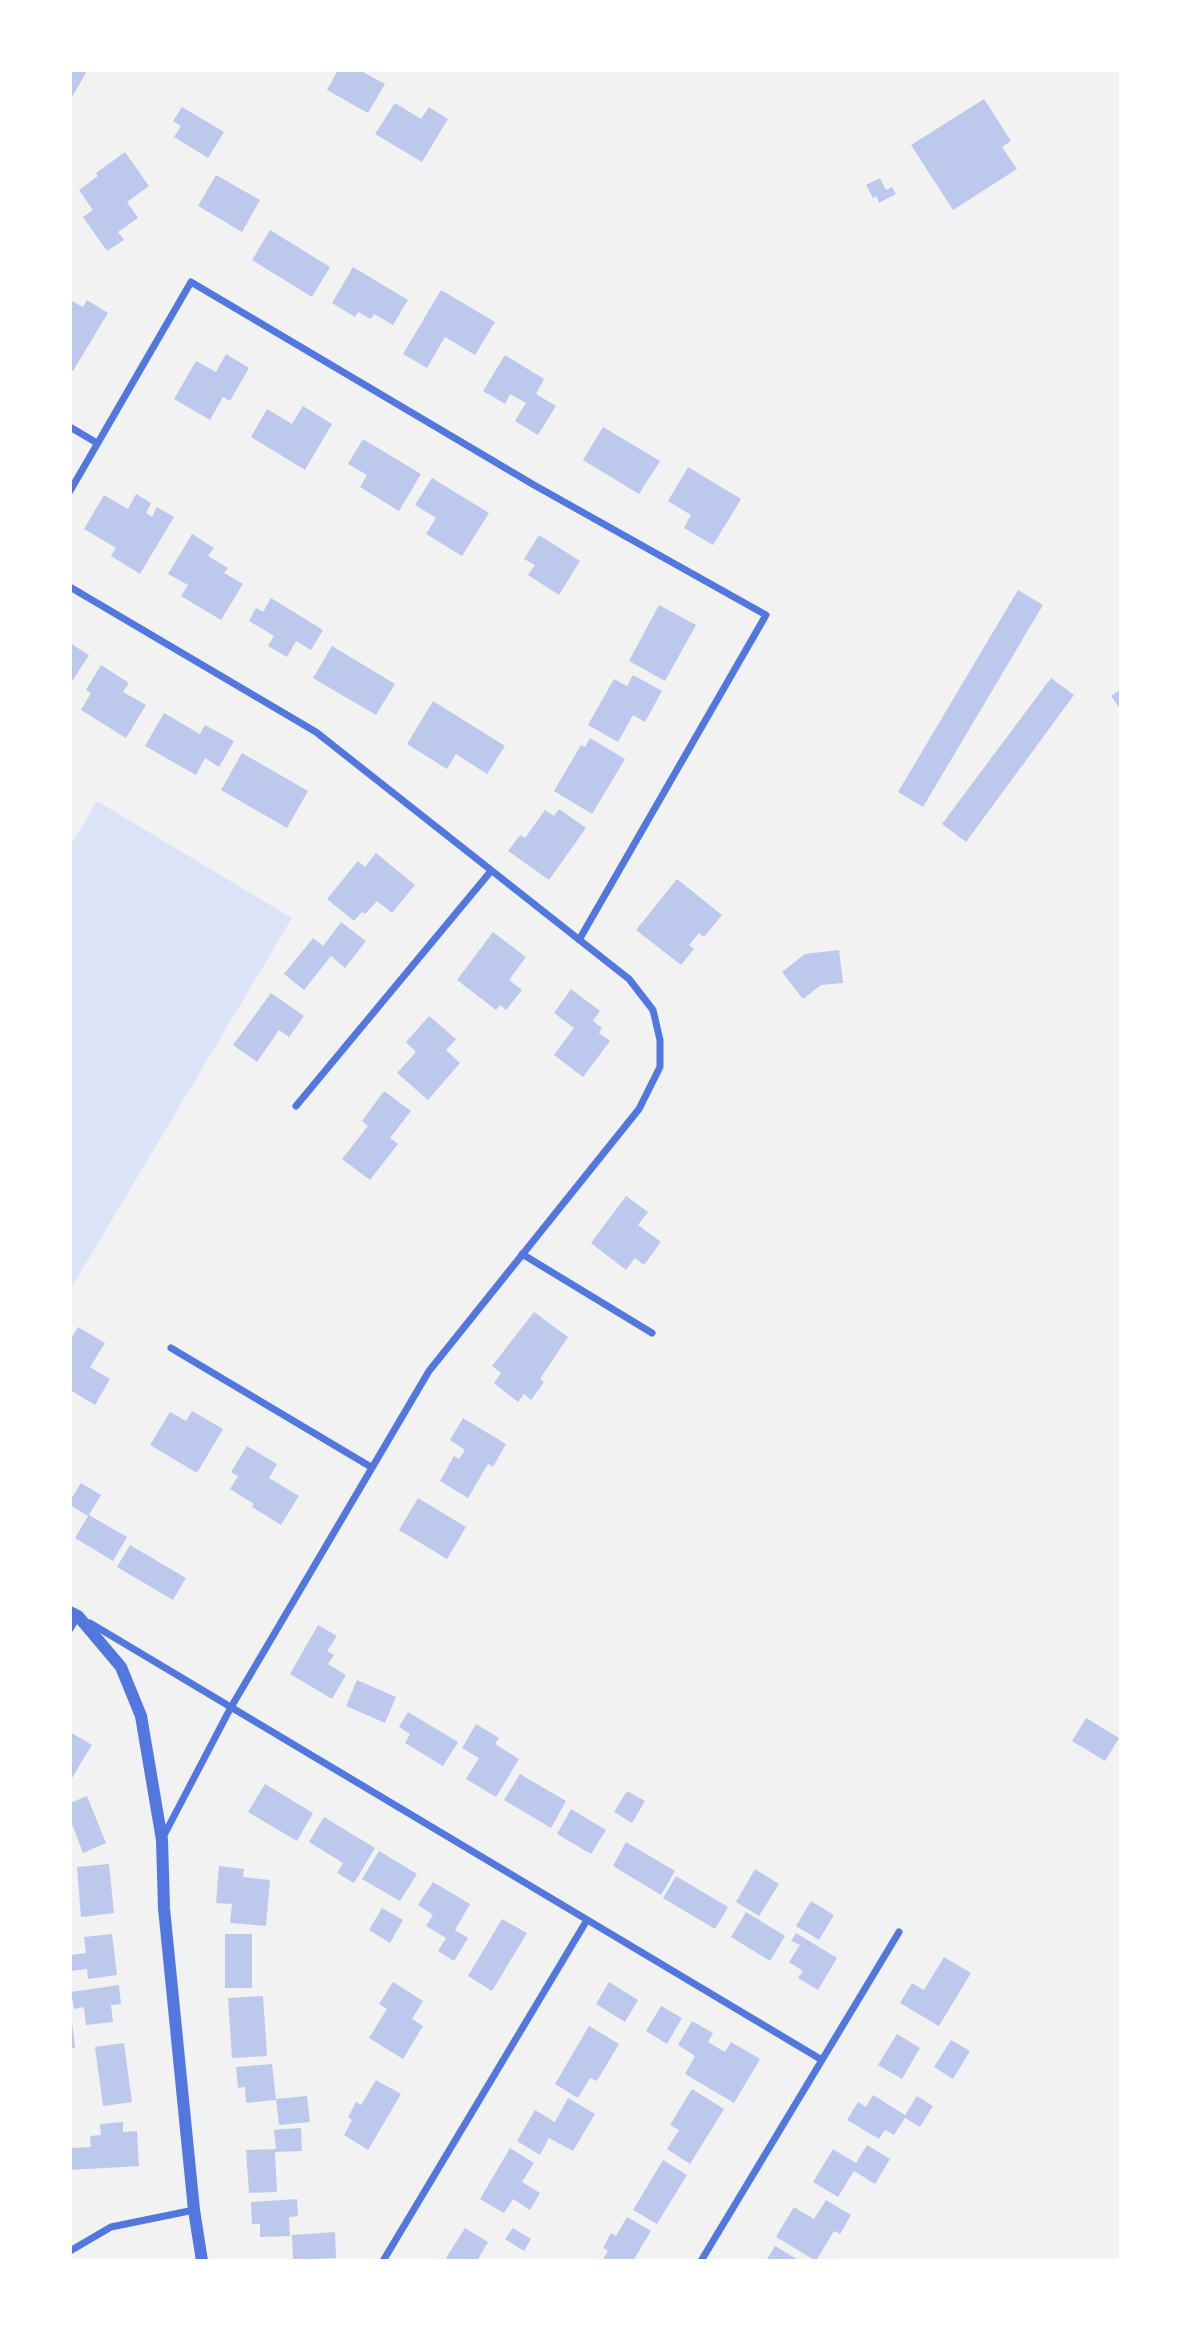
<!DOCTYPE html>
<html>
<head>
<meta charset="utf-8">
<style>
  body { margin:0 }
  #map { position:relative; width:1191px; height:2331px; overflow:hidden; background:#f2f2f2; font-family:"PT Sans Narrow",sans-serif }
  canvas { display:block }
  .frame { position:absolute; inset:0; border:72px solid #fff; pointer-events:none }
</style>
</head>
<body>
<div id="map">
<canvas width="1191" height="2331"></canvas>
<div class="frame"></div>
</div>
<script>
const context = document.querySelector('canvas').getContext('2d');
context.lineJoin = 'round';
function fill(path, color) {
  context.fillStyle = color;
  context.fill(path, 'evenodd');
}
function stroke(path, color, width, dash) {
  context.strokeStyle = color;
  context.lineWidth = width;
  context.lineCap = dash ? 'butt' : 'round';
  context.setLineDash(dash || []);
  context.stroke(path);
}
fill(new Path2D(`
  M 97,801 L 292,918 L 70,1290 L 70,846 Z`), '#dbe4f7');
fill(new Path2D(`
  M 70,70 L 82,70 L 86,73 L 70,100 Z
  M 338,70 L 364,70 L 363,72 L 385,84 L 368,113 L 327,90 Z
  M 984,99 L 1011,141 L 1002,147 L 1017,169 L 953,210 L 911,145 Z
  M 395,103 L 421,119 L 429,107 L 448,119 L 422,162 L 375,134 Z
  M 182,107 L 224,132 L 208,158 L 174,137 L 181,126 L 173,121 Z
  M 125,152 L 149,186 L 127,202 L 138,218 L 118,232 L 124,240 L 107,251 L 83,217 L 93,210 L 79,190 L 98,176 L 96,173 Z
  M 216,175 L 260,200 L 242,232 L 198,206 Z
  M 880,178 L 886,190 L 892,187 L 896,194 L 879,203 L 876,196 L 873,198 L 866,185 Z
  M 270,230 L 330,267 L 312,297 L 252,260 Z
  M 353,267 L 408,300 L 393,325 L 374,314 L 371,319 L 358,312 L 355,317 L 332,303 Z
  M 441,290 L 495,322 L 475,355 L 445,337 L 427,368 L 403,354 Z
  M 87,300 L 108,313 L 73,371 L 70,369 L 70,304 L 72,301 L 83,307 Z
  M 226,354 L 249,368 L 230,401 L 223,397 L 210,420 L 174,399 L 196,361 L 216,372 Z
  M 505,355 L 544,379 L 536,394 L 556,406 L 538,435 L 515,421 L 526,403 L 510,394 L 505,404 L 483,391 Z
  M 303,406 L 332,424 L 305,470 L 251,437 L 267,409 L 292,424 Z
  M 603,427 L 660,461 L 639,494 L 583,460 Z
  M 363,439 L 421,474 L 399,511 L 360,487 L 367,475 L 348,464 Z
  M 688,467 L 741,499 L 713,545 L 684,528 L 691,515 L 668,501 Z
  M 432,478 L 489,513 L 462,556 L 426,534 L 436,518 L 415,505 Z
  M 136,494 L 151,503 L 146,513 L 152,517 L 157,507 L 174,517 L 140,574 L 111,556 L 116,548 L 84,529 L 104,495 L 128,509 Z
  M 192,534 L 214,548 L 208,556 L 228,568 L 224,573 L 243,584 L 221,620 L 181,596 L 188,585 L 168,574 Z
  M 539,535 L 580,561 L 559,595 L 528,575 L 535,565 L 524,559 Z
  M 1018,590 L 1043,605 L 923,807 L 898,792 Z
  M 271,598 L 323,630 L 311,650 L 296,641 L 287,657 L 268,646 L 274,636 L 249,621 L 256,608 L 263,612 Z
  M 659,605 L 696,625 L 665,681 L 629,661 Z
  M 70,643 L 89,655 L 73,680 L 70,679 Z
  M 332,646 L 395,684 L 376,715 L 313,678 Z
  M 101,665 L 129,683 L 123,692 L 146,705 L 126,738 L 81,710 L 91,693 L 86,690 Z
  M 633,675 L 662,691 L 645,722 L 633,715 L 618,742 L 588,725 L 614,679 L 627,686 Z
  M 1051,678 L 1074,695 L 966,842 L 942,824 Z
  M 1121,689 L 1121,710 L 1111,696 Z
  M 433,701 L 505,746 L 487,774 L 456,754 L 447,769 L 407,744 Z
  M 164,713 L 200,734 L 205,725 L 234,741 L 219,767 L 205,758 L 196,775 L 145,746 Z
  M 590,738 L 625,759 L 592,814 L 554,791 L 581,745 L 585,747 Z
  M 242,753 L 308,791 L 287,828 L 221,790 Z
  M 559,809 L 586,828 L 549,880 L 508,851 L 520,835 L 525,838 L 545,810 L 554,816 Z
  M 376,853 L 415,885 L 392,913 L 377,901 L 365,914 L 362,912 L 354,921 L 327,899 L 358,861 L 365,867 Z
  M 677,879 L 722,915 L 704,937 L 699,933 L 689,945 L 694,949 L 681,965 L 636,930 Z
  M 341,922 L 366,941 L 345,968 L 331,956 L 304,990 L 284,974 L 313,938 L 323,946 Z
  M 493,932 L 526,957 L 509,980 L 522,990 L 506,1010 L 500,1005 L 496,1010 L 457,980 Z
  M 839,950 L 843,983 L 821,985 L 803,999 L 782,972 L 805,954 Z
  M 571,989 L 600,1011 L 593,1021 L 602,1028 L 599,1033 L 610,1041 L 583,1077 L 554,1055 L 574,1028 L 554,1013 Z
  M 271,993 L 304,1016 L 289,1037 L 279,1030 L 257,1062 L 233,1045 Z
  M 429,1016 L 456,1039 L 446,1050 L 460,1063 L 428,1100 L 397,1073 L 416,1052 L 406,1042 Z
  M 384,1091 L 411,1111 L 390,1138 L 398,1144 L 370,1180 L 342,1159 L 368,1126 L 362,1121 Z
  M 626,1196 L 648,1212 L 638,1225 L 661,1242 L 644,1265 L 635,1258 L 626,1270 L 591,1243 Z
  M 534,1312 L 568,1337 L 540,1379 L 544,1382 L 531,1400 L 524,1394 L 518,1402 L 494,1383 L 501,1373 L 492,1366 Z
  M 78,1327 L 105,1343 L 90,1367 L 110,1379 L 95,1405 L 70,1390 L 70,1341 Z
  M 192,1411 L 223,1429 L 197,1473 L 150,1445 L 170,1412 L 186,1421 Z
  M 463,1418 L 506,1444 L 493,1467 L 488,1464 L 468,1498 L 440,1481 L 454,1456 L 459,1459 L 465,1450 L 450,1440 Z
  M 247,1446 L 277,1464 L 269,1478 L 299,1496 L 281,1525 L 252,1507 L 254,1504 L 230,1489 L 238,1476 L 231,1472 Z
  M 81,1483 L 101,1495 L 89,1515 L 127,1537 L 113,1561 L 75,1538 L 88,1516 L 70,1505 L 70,1501 Z
  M 418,1498 L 466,1527 L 447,1559 L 399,1530 Z
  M 130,1545 L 186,1578 L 173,1600 L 117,1567 Z
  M 318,1625 L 337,1636 L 327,1651 L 334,1655 L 328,1664 L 346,1675 L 332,1699 L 290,1674 Z
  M 357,1680 L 396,1697 L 385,1723 L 346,1706 Z
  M 408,1712 L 458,1742 L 443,1766 L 405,1743 L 410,1734 L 399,1727 Z
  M 1086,1718 L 1119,1738 L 1105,1761 L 1072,1741 Z
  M 476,1724 L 499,1738 L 495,1744 L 519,1759 L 496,1797 L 466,1779 L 479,1758 L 462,1748 Z
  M 70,1732 L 92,1745 L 72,1778 L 70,1776 Z
  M 520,1774 L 566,1801 L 551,1828 L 504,1800 Z
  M 265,1784 L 313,1813 L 297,1841 L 248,1812 Z
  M 627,1791 L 645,1801 L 632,1823 L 614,1812 Z
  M 87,1796 L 106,1843 L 83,1853 L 70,1819 L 70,1803 Z
  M 571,1809 L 606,1830 L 591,1854 L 557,1834 Z
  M 324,1817 L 375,1848 L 354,1883 L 337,1873 L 343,1863 L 309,1842 Z
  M 626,1842 L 675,1871 L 661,1895 L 613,1866 Z
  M 379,1851 L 417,1874 L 400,1901 L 362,1879 Z
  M 109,1864 L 114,1913 L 81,1917 L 77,1867 Z
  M 219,1866 L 244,1869 L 243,1877 L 270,1880 L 266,1926 L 230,1923 L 232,1904 L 216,1903 Z
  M 755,1869 L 779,1884 L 759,1916 L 736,1902 Z
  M 676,1876 L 728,1907 L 715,1929 L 663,1898 Z
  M 433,1882 L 470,1904 L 455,1930 L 468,1938 L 454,1961 L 438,1951 L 446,1938 L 426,1926 L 433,1915 L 418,1905 Z
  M 811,1901 L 834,1915 L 819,1940 L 796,1926 Z
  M 382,1908 L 403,1920 L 390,1943 L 369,1930 Z
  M 746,1912 L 785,1936 L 770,1961 L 731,1937 Z
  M 502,1919 L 527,1933 L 492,1991 L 468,1976 Z
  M 796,1933 L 837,1958 L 818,1990 L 798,1978 L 803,1971 L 789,1962 L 800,1945 L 791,1941 Z
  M 112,1934 L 117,1975 L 88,1979 L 87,1969 L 70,1971 L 70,1955 L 86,1953 L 84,1937 Z
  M 225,1934 L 252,1934 L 252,1988 L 225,1988 Z
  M 944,1957 L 971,1973 L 939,2026 L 900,2003 L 912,1983 L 924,1990 Z
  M 393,1982 L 423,2001 L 412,2019 L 423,2026 L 403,2059 L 369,2038 L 387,2009 L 379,2004 Z
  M 609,1982 L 638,2000 L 625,2022 L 596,2004 Z
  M 119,1985 L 121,2004 L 111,2005 L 113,2022 L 86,2025 L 84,2007 L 74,2009 L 71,1992 Z
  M 263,1996 L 267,2056 L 232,2058 L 228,1998 Z
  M 661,2006 L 682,2018 L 667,2044 L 646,2031 Z
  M 70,2021 L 72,2021 L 75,2048 L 70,2049 Z
  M 692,2021 L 713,2033 L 708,2042 L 725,2052 L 731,2042 L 760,2059 L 734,2103 L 685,2074 L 695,2056 L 678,2045 Z
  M 589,2026 L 619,2044 L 597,2081 L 590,2078 L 578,2098 L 555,2084 Z
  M 897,2034 L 920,2048 L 902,2079 L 878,2065 Z
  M 951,2040 L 970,2051 L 953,2079 L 934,2067 Z
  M 124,2043 L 132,2102 L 103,2106 L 95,2047 Z
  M 272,2064 L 276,2100 L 246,2103 L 245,2087 L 238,2088 L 236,2067 Z
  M 376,2080 L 401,2094 L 368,2150 L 344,2135 L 352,2120 L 348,2117 L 356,2102 L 361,2105 Z
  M 692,2089 L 724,2109 L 690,2164 L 667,2149 L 679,2130 L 670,2125 Z
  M 873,2095 L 905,2115 L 917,2096 L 933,2106 L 920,2127 L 905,2118 L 894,2135 L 885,2130 L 879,2139 L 847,2120 L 858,2102 L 866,2107 Z
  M 307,2096 L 310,2122 L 279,2125 L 276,2099 Z
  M 568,2098 L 595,2114 L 573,2151 L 549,2138 L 540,2155 L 517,2141 L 535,2110 L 555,2122 Z
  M 123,2122 L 123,2132 L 137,2131 L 139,2166 L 70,2170 L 70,2148 L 91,2147 L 90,2136 L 101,2135 L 100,2124 Z
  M 301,2128 L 302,2151 L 275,2152 L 277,2192 L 249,2193 L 246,2150 L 276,2149 L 274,2130 Z
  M 867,2145 L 890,2159 L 875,2184 L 854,2171 L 838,2197 L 813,2182 L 833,2149 L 856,2163 Z
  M 510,2148 L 534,2163 L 522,2182 L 540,2193 L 530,2210 L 513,2199 L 504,2213 L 480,2199 Z
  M 663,2160 L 687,2175 L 657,2224 L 633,2210 Z
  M 297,2199 L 298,2216 L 289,2217 L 290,2236 L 260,2237 L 260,2224 L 252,2224 L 251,2202 Z
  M 826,2200 L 851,2215 L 840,2234 L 834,2231 L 816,2261 L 776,2237 L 794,2207 L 814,2219 Z
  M 627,2217 L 651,2231 L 633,2261 L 602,2261 L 608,2251 L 603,2248 L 611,2233 L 616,2236 Z
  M 465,2228 L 488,2242 L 477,2261 L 451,2261 L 446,2258 Z
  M 513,2228 L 531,2239 L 524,2251 L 505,2239 Z
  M 335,2232 L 336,2258 L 293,2260 L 292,2235 Z
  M 775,2246 L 800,2261 L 766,2261 Z`), '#bdc9ec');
stroke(new Path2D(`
  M 70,427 L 97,443
  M 70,491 L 191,282 L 534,485 L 766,615 L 579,940
  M 70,587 L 316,732 L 629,979 L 653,1010 L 660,1040 L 660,1067 L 639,1109 L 429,1371 L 230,1709 L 162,1839
  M 296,1106 L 491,871
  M 522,1254 L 652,1333
  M 171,1348 L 371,1467
  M 90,1623 L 822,2060
  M 70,1629 L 78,1616 L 79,1617
  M 70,2251 L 111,2227 L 194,2210
  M 383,2261 L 587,1920
  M 701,2261 L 899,1932`), '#5277de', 7);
stroke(new Path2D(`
  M 70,1612 L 78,1616 L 121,1667 L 141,1716 L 162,1840 L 164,1908 L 194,2210 L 202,2261`), '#5277de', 12);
</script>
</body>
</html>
